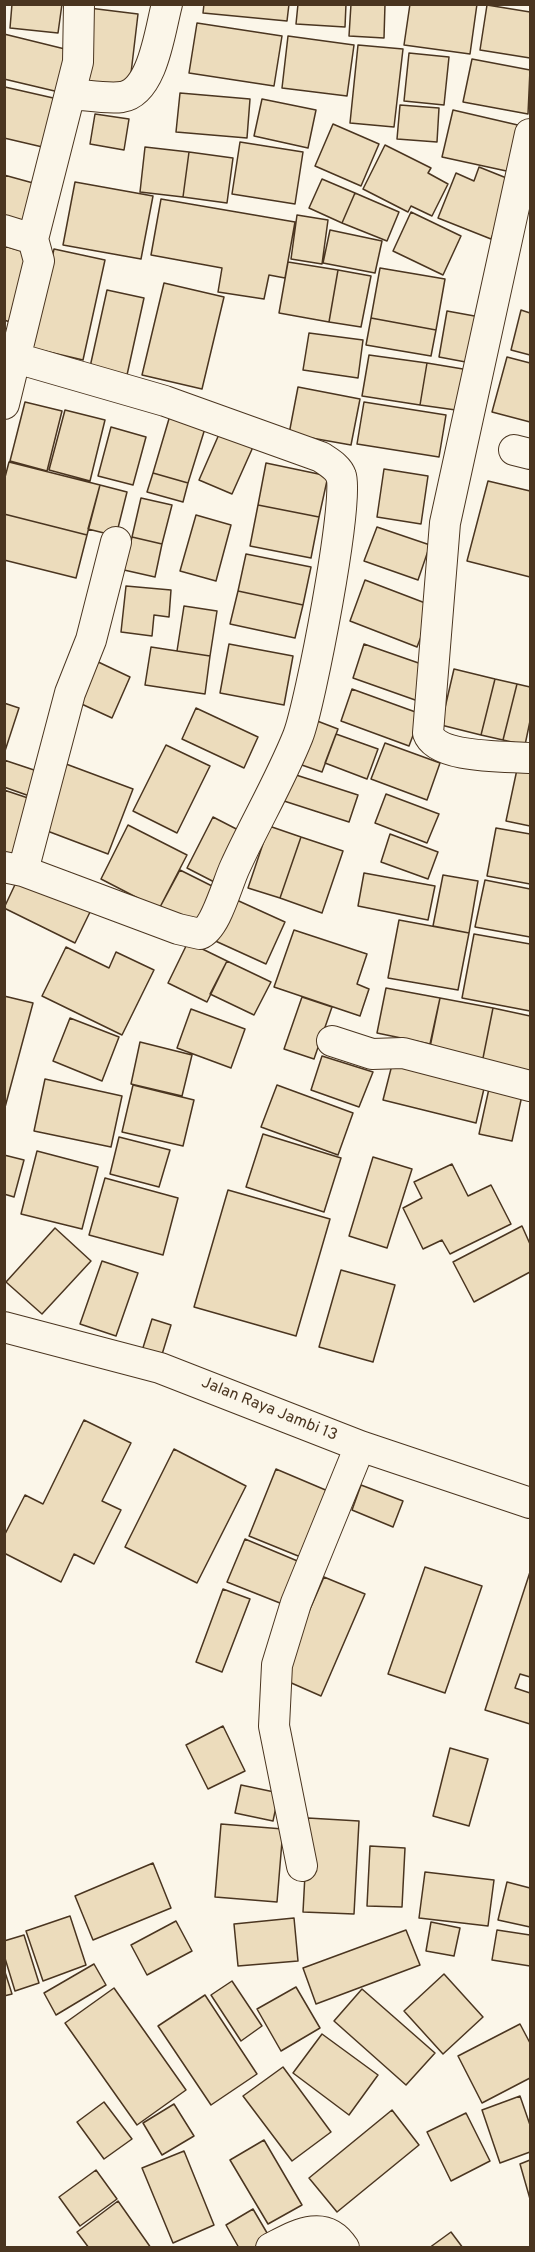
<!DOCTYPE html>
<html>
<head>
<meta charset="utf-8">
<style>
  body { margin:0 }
  #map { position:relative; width:535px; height:2252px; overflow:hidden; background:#fbf6e9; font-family:Overpass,sans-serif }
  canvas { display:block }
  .frame { position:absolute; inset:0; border:6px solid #4a3520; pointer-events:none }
</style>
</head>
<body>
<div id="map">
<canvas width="535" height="2252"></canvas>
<div class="frame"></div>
</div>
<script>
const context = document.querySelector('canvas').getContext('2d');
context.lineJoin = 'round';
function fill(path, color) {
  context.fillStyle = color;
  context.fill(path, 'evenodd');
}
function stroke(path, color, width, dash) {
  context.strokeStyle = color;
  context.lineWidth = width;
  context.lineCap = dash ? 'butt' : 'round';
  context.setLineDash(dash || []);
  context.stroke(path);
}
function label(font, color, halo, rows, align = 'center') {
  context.font = font + ' Overpass,sans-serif';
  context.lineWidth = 4.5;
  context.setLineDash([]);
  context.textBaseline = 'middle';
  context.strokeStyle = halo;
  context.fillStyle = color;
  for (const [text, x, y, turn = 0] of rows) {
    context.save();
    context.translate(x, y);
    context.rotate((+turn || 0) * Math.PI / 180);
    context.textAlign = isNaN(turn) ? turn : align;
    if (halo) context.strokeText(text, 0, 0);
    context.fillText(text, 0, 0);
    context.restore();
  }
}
const building = new Path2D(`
  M 12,4 L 62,4 L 58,33 L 10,28 Z
  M 204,4 L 289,4 L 287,21 L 203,13 Z
  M 298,4 L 346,4 L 345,27 L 296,24 Z
  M 351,4 L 385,4 L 384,38 L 349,36 Z
  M 410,4 L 477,4 L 470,54 L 404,45 Z
  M 487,5 L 530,12 L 530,58 L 480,50 Z
  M 89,8 L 138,14 L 129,90 L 80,84 Z
  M 197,23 L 282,36 L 274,86 L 189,73 Z
  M 4,34 L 73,51 L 63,93 L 4,79 Z
  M 288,36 L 354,45 L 347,96 L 282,88 Z
  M 358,45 L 403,49 L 394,127 L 350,123 Z
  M 409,53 L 449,57 L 444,105 L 404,101 Z
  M 472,59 L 530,70 L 528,114 L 463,102 Z
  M 5,87 L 62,100 L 51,149 L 4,138 Z
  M 180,93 L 250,99 L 247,138 L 176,132 Z
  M 262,99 L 316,110 L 308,148 L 254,136 Z
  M 400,105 L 439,108 L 437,142 L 397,139 Z
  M 453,110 L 522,126 L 511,172 L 442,157 Z
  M 95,114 L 129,119 L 124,150 L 90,144 Z
  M 333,124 L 379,144 L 361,186 L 315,166 Z
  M 240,142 L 303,152 L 295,204 L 232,194 Z
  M 385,145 L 431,168 L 428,173 L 448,184 L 432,216 L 411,206 L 408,212 L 363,189 Z
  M 145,147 L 189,152 L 183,197 L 140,192 Z
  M 189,152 L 233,158 L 227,203 L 183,197 Z
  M 479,167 L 514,181 L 491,239 L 438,218 L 456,173 L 474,181 Z
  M 4,175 L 44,186 L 32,227 L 4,220 Z
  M 322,179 L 355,193 L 342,223 L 309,208 Z
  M 75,182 L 153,196 L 141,259 L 63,245 Z
  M 355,193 L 399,212 L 387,241 L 342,223 Z
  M 161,199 L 295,222 L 285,278 L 269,275 L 264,299 L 218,292 L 222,268 L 151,255 Z
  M 411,212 L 461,236 L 443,275 L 393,251 Z
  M 297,215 L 328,220 L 322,264 L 291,259 Z
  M 330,230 L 382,241 L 375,273 L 323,263 Z
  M 4,246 L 29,253 L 10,322 L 4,320 Z
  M 54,249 L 105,260 L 83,360 L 32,348 Z
  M 288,262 L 338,270 L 329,322 L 279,313 Z
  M 380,268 L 445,279 L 436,330 L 371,318 Z
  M 338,270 L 371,276 L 361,327 L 329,322 Z
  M 164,283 L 224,297 L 202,389 L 142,375 Z
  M 107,290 L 144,298 L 127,375 L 90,367 Z
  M 521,310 L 530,313 L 530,355 L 511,350 Z
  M 447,311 L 480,317 L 471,363 L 439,357 Z
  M 371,318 L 436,330 L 431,356 L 366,345 Z
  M 309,333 L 363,340 L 358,378 L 303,370 Z
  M 369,355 L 427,363 L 420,405 L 362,396 Z
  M 507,357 L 530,363 L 530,422 L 492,412 Z
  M 427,363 L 469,370 L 463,411 L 420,405 Z
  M 298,387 L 360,399 L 351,445 L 289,434 Z
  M 25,402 L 62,411 L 47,471 L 10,461 Z
  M 364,402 L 446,415 L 439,457 L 357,444 Z
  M 65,410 L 105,420 L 90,481 L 49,470 Z
  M 171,412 L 207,422 L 188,483 L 153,473 Z
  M 111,427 L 146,437 L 133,485 L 98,476 Z
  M 220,432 L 253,447 L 232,494 L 199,480 Z
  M 9,462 L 100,485 L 87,535 L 4,514 L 4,481 Z
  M 266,463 L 328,476 L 319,517 L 258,505 Z
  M 384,469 L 428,476 L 421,524 L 377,517 Z
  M 153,473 L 188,483 L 183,502 L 147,492 Z
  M 488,481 L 530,491 L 530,577 L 467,561 Z
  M 100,485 L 127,492 L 116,536 L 88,529 Z
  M 141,498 L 172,505 L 162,544 L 132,537 Z
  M 258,505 L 319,517 L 311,558 L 250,546 Z
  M 4,514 L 87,535 L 76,578 L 4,560 Z
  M 196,515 L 231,525 L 216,581 L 180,571 Z
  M 377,527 L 430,545 L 418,580 L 364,561 Z
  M 132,537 L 162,544 L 155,577 L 124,570 Z
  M 246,554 L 311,567 L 303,605 L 238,591 Z
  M 365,580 L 433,606 L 417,647 L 350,621 Z
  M 126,586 L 171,590 L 169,617 L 154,615 L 152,636 L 121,632 Z
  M 238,591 L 303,605 L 295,638 L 230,624 Z
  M 184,606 L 217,611 L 210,656 L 177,651 Z
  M 229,644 L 293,656 L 284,705 L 220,693 Z
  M 364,644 L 430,667 L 418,701 L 353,678 Z
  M 151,647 L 210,656 L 205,694 L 145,685 Z
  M 94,660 L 130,677 L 112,718 L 75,701 Z
  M 454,669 L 495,679 L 481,735 L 441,725 Z
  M 495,679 L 517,684 L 503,740 L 481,735 Z
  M 517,684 L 530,687 L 530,721 L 525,745 L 503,740 Z
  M 352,689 L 421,714 L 409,746 L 341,721 Z
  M 4,703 L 19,708 L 4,754 Z
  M 196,708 L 258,737 L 244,768 L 182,739 Z
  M 312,719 L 338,729 L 322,772 L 296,763 Z
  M 336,734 L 378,749 L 367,779 L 325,763 Z
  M 385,743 L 440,763 L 427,800 L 371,779 Z
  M 166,745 L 210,766 L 177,833 L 133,811 Z
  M 4,760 L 46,774 L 38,799 L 4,787 Z
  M 519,760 L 530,763 L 530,826 L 506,821 Z
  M 66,764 L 133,789 L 108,854 L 42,829 Z
  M 293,774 L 358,795 L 349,822 L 284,801 Z
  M 4,790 L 37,801 L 18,856 L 4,852 Z
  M 386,794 L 439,814 L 427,843 L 375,823 Z
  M 213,817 L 248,835 L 222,886 L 187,868 Z
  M 128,825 L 187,855 L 159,909 L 101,879 Z
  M 269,826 L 301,837 L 280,898 L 248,888 Z
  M 496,828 L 530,834 L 530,884 L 487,876 Z
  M 390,834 L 438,852 L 428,879 L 381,862 Z
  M 301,837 L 343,851 L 322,913 L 280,898 Z
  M 180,870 L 220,890 L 200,929 L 159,909 Z
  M 364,873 L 435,886 L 428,920 L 358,906 Z
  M 20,874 L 91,910 L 75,943 L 4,908 Z
  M 443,875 L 478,881 L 469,933 L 433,926 Z
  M 485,880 L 530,889 L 530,937 L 475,927 Z
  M 230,897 L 285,922 L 266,964 L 211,939 Z
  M 399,920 L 469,933 L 458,990 L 388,978 Z
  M 294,930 L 367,954 L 357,984 L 369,989 L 360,1016 L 274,987 Z
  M 474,934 L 530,944 L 530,1011 L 462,998 Z
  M 188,942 L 227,961 L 207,1002 L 168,983 Z
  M 66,947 L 109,968 L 116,952 L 154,970 L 122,1035 L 42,996 Z
  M 227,961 L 271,982 L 254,1015 L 210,994 Z
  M 386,988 L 440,998 L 430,1044 L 377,1033 Z
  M 4,996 L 33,1003 L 4,1111 Z
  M 302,997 L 332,1007 L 314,1059 L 284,1049 Z
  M 440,998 L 493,1008 L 482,1063 L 429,1052 Z
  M 493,1008 L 530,1016 L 530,1073 L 482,1063 Z
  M 191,1009 L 245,1029 L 231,1068 L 177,1048 Z
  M 70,1018 L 119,1037 L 102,1081 L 53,1061 Z
  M 140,1042 L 192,1055 L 182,1096 L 131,1084 Z
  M 322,1056 L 373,1072 L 359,1107 L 311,1090 Z
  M 394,1057 L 486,1080 L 476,1123 L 383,1100 Z
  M 45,1079 L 122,1096 L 111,1147 L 34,1131 Z
  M 490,1084 L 523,1091 L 512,1141 L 479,1134 Z
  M 133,1085 L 194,1100 L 183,1146 L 122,1132 Z
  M 277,1085 L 353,1113 L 338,1155 L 261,1127 Z
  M 263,1134 L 341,1158 L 324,1212 L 246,1187 Z
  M 119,1137 L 170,1150 L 159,1187 L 110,1174 Z
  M 37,1151 L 98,1167 L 82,1229 L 21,1214 Z
  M 4,1155 L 24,1160 L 14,1197 L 4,1194 Z
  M 373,1157 L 412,1169 L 387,1248 L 349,1236 Z
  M 452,1164 L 468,1196 L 491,1185 L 511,1224 L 450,1254 L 442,1240 L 423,1249 L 403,1208 L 422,1198 L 414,1182 Z
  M 105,1178 L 178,1198 L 163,1255 L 89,1235 Z
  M 228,1190 L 330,1219 L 296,1336 L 194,1307 Z
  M 522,1226 L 530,1244 L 530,1272 L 474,1302 L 453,1262 Z
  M 55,1228 L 91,1261 L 42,1314 L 6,1282 Z
  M 102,1261 L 138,1273 L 116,1336 L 80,1324 Z
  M 341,1270 L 395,1285 L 373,1362 L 319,1347 Z
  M 152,1319 L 171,1325 L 160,1361 L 141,1354 Z
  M 84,1420 L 131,1443 L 102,1501 L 121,1510 L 94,1564 L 74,1554 L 61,1582 L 4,1553 L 4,1536 L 25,1495 L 43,1504 Z
  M 174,1449 L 246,1486 L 197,1583 L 125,1547 Z
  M 276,1469 L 335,1494 L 308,1560 L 249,1536 Z
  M 361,1485 L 403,1501 L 393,1527 L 352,1510 Z
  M 245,1539 L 307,1565 L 290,1607 L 227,1582 Z
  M 425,1567 L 482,1586 L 445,1693 L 388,1674 Z
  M 530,1572 L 530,1677 L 520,1674 L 515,1688 L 530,1693 L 530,1724 L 485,1710 Z
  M 324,1577 L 365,1594 L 321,1696 L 280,1678 Z
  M 223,1589 L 250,1599 L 222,1672 L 196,1662 Z
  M 223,1726 L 245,1771 L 208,1789 L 186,1745 Z
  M 450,1748 L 488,1759 L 469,1826 L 433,1816 Z
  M 241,1785 L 279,1793 L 273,1821 L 235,1813 Z
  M 308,1818 L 359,1821 L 354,1914 L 303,1912 Z
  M 221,1824 L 283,1829 L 277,1902 L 215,1897 Z
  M 370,1846 L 405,1848 L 402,1907 L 367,1906 Z
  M 153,1863 L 171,1908 L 93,1940 L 75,1896 Z
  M 425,1872 L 494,1880 L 488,1926 L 419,1918 Z
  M 507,1882 L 530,1888 L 530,1927 L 498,1920 Z
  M 70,1916 L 86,1965 L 43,1981 L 26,1931 Z
  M 294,1918 L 298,1961 L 238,1966 L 234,1924 Z
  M 176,1921 L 192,1951 L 147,1975 L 131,1945 Z
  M 431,1922 L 460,1928 L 454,1956 L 426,1951 Z
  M 406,1930 L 420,1965 L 316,2004 L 303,1968 Z
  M 497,1930 L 530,1935 L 530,1966 L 492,1960 Z
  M 24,1935 L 39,1983 L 15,1991 L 4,1955 L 4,1941 Z
  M 94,1964 L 106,1985 L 56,2015 L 44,1993 Z
  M 4,1969 L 12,1994 L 4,1996 Z
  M 444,1974 L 483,2017 L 443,2054 L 404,2011 Z
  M 232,1981 L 262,2026 L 241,2041 L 211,1995 Z
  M 296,1987 L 320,2028 L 281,2051 L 257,2009 Z
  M 114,1988 L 186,2090 L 137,2125 L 65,2023 Z
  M 362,1989 L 435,2053 L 406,2085 L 334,2021 Z
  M 205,1995 L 257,2074 L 211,2105 L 158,2026 Z
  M 520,2024 L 530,2043 L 530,2078 L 482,2103 L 458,2056 Z
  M 322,2034 L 378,2075 L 349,2115 L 293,2073 Z
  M 283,2067 L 331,2132 L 292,2161 L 243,2096 Z
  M 520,2096 L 530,2125 L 530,2152 L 500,2163 L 482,2110 Z
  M 104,2102 L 132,2139 L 104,2159 L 77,2122 Z
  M 174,2104 L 194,2136 L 162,2155 L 143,2123 Z
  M 392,2110 L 419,2145 L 337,2212 L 309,2178 Z
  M 466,2113 L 490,2161 L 451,2181 L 427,2132 Z
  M 264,2140 L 302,2205 L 268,2224 L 230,2160 Z
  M 184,2151 L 214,2225 L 173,2243 L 142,2168 Z
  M 530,2160 L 530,2199 L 520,2164 Z
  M 96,2170 L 117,2199 L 80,2226 L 59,2197 Z
  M 118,2201 L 151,2248 L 89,2248 L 77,2232 Z
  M 253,2209 L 270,2238 L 254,2248 L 239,2248 L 226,2225 Z
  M 451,2232 L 463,2248 L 429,2248 Z`);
fill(building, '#ecdcbc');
stroke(building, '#4a3520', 1.5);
const street = new Path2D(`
  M 70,94 C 87,95 106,99 122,97 C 153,92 160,30 167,4
  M 530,134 L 445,523 L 428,733 C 437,759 506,756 530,758
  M 4,230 L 33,239
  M 4,404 L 39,261 L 33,239 L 78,62 L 79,4
  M 514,450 L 530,454
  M 4,867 L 23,871 L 178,929 L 200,934 C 216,928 227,884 235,867 C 255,823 280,781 298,736 C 310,706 350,498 341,476 C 338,467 328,462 321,457 L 165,401 L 16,358
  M 23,871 L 70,693 L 91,640 L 116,542
  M 332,1041 L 372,1054 L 403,1053 L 530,1086
  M 4,1327 L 160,1368 L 360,1446 L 530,1503
  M 302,1866 L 274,1726 L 277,1665 L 296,1603 L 360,1446
  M 271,2248 C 295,2236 324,2217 344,2248`);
stroke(street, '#4a3520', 32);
stroke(street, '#fbf6e9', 30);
label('16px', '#4a3520', '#fbf6e9', [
  ["Jalan Raya Jambi 13",269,1410,22]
]);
</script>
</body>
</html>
